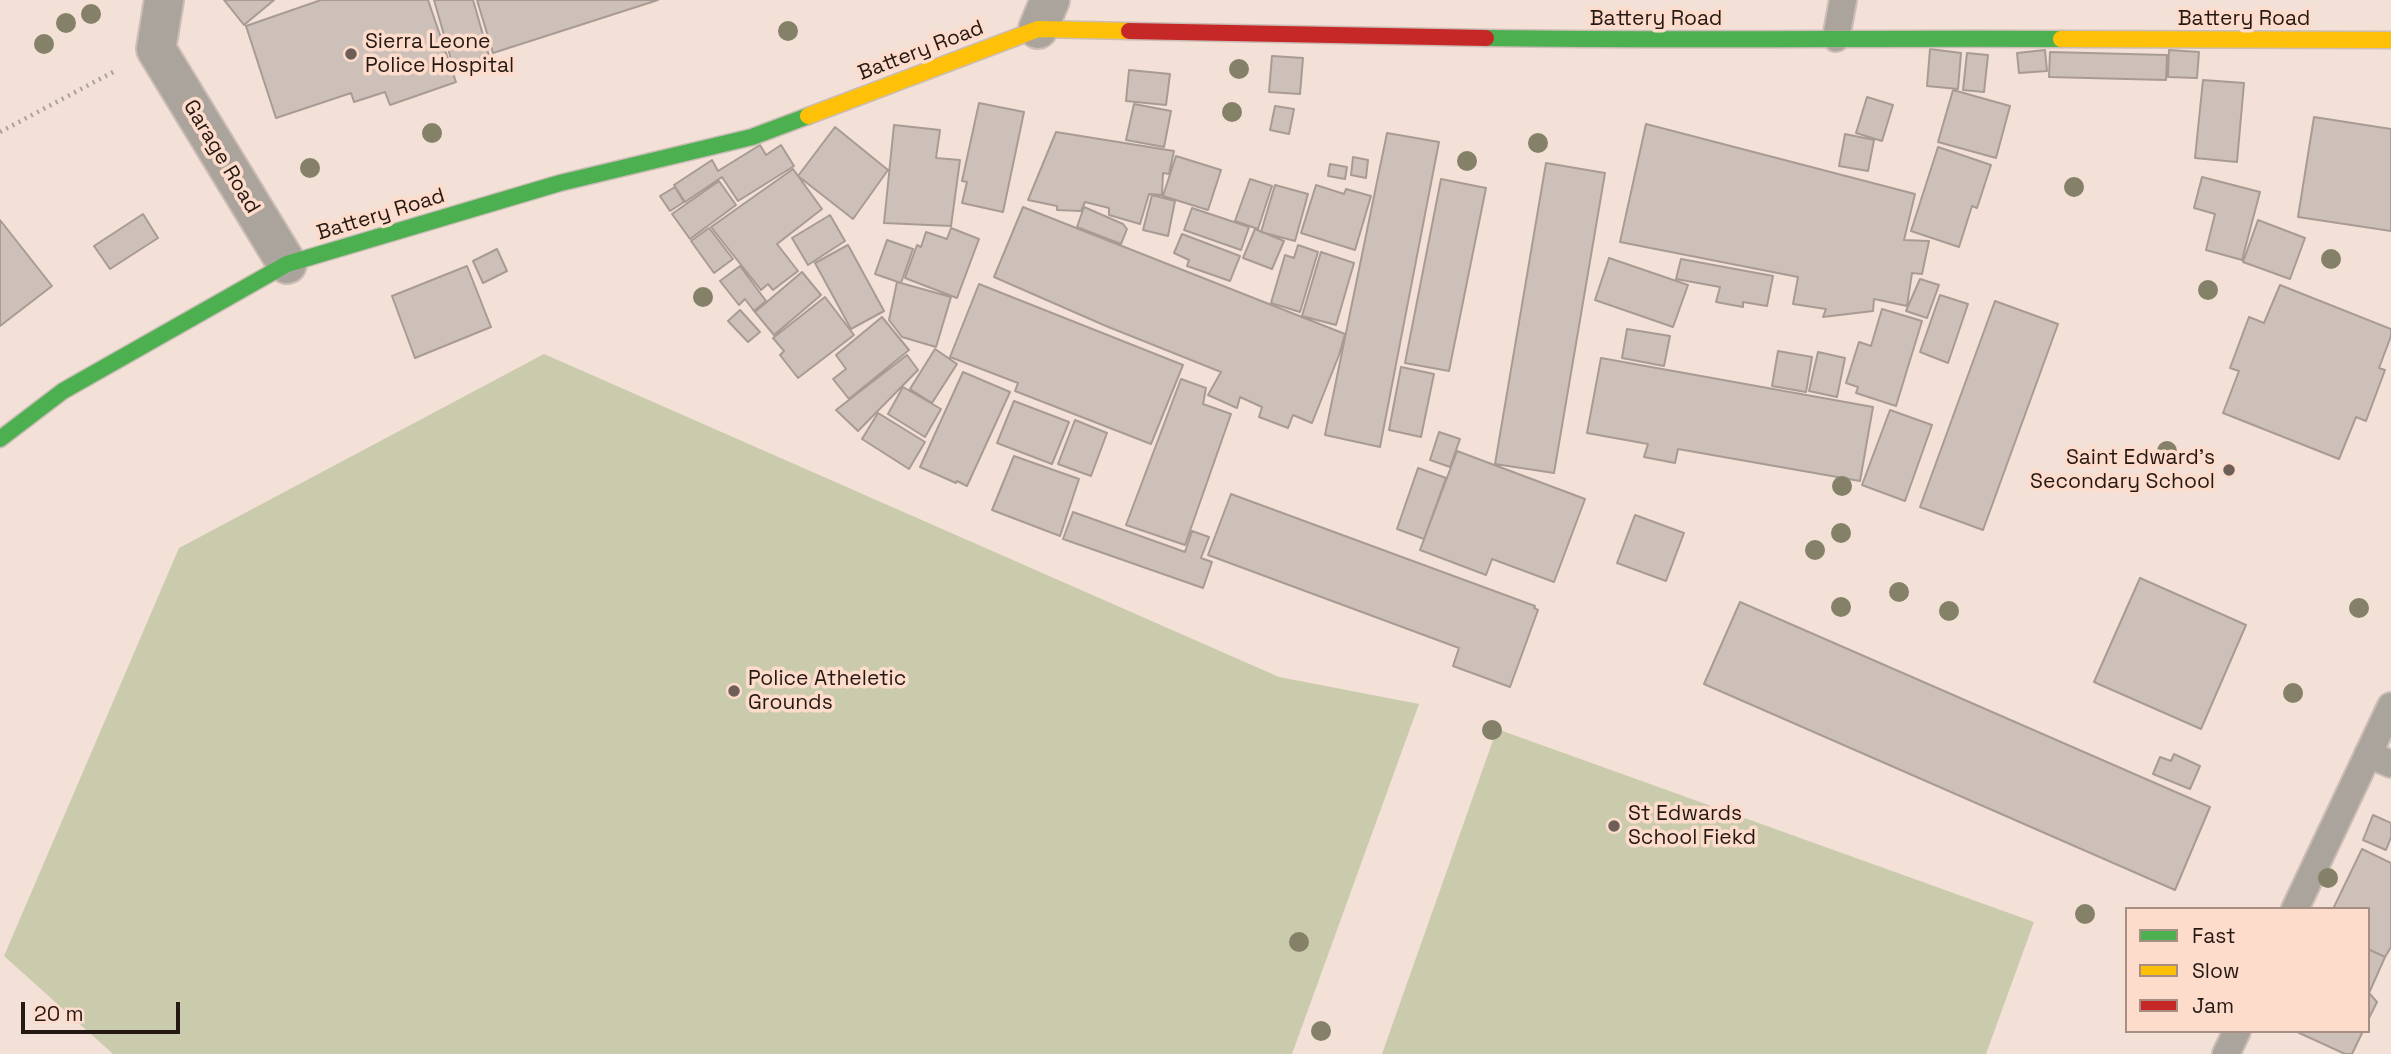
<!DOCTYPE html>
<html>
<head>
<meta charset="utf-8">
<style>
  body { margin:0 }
  #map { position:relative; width:2391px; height:1054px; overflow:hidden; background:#f3e0d7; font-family:"Space Grotesk",sans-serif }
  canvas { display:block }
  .legend { position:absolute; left:2125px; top:907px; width:245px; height:126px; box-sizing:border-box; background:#fedccc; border:2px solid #a78e82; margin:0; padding:9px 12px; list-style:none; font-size:21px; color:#251914 }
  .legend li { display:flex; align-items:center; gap:14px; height:35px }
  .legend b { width:35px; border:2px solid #a78e82 }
  .scale { position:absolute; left:21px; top:1002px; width:159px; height:32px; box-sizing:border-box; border:4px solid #251914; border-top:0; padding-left:9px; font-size:21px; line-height:24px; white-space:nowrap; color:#251914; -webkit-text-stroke:5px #fedccc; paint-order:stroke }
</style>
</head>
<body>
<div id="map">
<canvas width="2391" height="1054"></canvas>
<ul class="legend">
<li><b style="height:9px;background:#4caf50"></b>Fast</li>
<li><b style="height:9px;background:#ffc107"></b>Slow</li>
<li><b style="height:9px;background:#c62828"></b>Jam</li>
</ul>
<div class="scale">20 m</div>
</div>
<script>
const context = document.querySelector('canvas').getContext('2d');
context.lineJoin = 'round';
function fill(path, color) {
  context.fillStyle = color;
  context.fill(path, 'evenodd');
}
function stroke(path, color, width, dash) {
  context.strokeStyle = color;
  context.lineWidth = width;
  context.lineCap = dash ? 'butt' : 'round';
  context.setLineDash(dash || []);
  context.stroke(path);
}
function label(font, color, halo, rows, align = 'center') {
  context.font = font + ' "Space Grotesk",sans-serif';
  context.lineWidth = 7;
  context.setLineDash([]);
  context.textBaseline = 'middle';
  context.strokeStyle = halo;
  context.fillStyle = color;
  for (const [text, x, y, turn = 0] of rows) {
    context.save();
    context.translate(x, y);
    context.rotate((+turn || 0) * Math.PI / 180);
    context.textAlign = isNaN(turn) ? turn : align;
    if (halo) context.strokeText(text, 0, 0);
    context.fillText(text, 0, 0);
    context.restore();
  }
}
fill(new Path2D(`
  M 544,354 L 1279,677 L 1419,704 L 1292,1054 L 113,1054 L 4,956 L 179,548 Z
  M 1497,729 L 2034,922 L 1986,1054 L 1382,1054 Z`), '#cacbad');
const building = new Path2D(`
  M 224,0 L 274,0 L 244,25 Z
  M 321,0 L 428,0 L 456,82 L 390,105 L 385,92 L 354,102 L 351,93 L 276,118 L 246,26 Z
  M 434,0 L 473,0 L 489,56 L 453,66 Z
  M 477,0 L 658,0 L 493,53 Z
  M 1930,49 L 1961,53 L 1958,89 L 1927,86 Z
  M 2045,50 L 2047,71 L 2019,73 L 2017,53 Z
  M 2169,50 L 2199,52 L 2197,78 L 2168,77 Z
  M 2050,52 L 2167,55 L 2166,80 L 2049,77 Z
  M 1967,53 L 1988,55 L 1984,92 L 1963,90 Z
  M 1272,56 L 1303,58 L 1300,94 L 1269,92 Z
  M 1129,70 L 1170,74 L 1166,105 L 1126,101 Z
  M 2203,80 L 2244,83 L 2237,162 L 2195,158 Z
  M 1953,90 L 2010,106 L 1996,158 L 1938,142 Z
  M 1867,97 L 1893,105 L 1882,141 L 1856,133 Z
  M 979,103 L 1024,112 L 1003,212 L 962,203 L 967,182 L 962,181 Z
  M 1134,104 L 1171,111 L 1164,147 L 1126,140 Z
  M 1275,106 L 1294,109 L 1289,134 L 1270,130 Z
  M 2314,117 L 2391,129 L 2391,231 L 2298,217 Z
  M 1646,124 L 1915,194 L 1904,240 L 1929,241 L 1922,274 L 1912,273 L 1907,306 L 1874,299 L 1873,311 L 1823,317 L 1826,309 L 1793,304 L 1798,277 L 1620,242 Z
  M 894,125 L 940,130 L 936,158 L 960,160 L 951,226 L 884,223 Z
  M 835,127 L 888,170 L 853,219 L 798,176 Z
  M 1056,132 L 1174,151 L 1169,174 L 1163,173 L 1162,195 L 1149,194 L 1140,224 L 1109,215 L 1109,208 L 1085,202 L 1081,211 L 1057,210 L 1057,206 L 1028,200 Z
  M 1387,133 L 1439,142 L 1380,447 L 1325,435 Z
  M 1845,134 L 1874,140 L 1868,171 L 1839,166 Z
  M 760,145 L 766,155 L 781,145 L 794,166 L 738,201 L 722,177 L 685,202 L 674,185 L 712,160 L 718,171 Z
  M 1938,147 L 1991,165 L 1977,208 L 1972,206 L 1959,247 L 1911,231 Z
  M 1176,156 L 1221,170 L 1208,210 L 1163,196 Z
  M 1353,157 L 1368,160 L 1366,178 L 1351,175 Z
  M 1546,163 L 1605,173 L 1554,473 L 1495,464 Z
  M 1330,164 L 1347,167 L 1345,179 L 1328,176 Z
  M 793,169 L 822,209 L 777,244 L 798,271 L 773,290 L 768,284 L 761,290 L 711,227 Z
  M 2202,177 L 2260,192 L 2242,260 L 2206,250 L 2215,214 L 2194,208 Z
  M 1250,179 L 1272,186 L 1258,229 L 1235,221 Z
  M 1441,179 L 1486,188 L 1449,371 L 1405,363 Z
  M 719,181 L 736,205 L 690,239 L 672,214 Z
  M 1275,185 L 1308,194 L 1295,241 L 1261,232 Z
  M 1316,185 L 1344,194 L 1346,189 L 1371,196 L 1355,250 L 1301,233 Z
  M 675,187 L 684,202 L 670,211 L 660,196 Z
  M 1152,195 L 1175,201 L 1168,236 L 1143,230 Z
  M 1023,207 L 1345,334 L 1339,355 L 1312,423 L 1293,415 L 1288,428 L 1259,417 L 1262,407 L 1240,397 L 1237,408 L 1208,395 L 1221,372 L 1106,326 L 994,277 Z
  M 1084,207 L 1123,224 L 1127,229 L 1121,244 L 1077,227 Z
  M 1192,208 L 1249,227 L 1241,250 L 1184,230 Z
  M 143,214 L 158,238 L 110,269 L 94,246 Z
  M 830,215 L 845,241 L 808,265 L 792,238 Z
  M 0,220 L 52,286 L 0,326 Z
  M 2258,220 L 2305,238 L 2290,279 L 2243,262 Z
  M 709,228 L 733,259 L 714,273 L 691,241 Z
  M 951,228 L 979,239 L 957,298 L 905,278 L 917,245 L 921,247 L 926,232 L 947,239 Z
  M 1255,229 L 1284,241 L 1272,269 L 1243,258 Z
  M 1182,234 L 1240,256 L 1230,281 L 1187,266 L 1189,260 L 1174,253 Z
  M 887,240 L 913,249 L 901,283 L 875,274 Z
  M 848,245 L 884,311 L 851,329 L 815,263 Z
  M 1298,245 L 1318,252 L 1300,312 L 1271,303 L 1285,255 L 1294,258 Z
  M 497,249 L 507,271 L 483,283 L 473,261 Z
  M 1321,252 L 1354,263 L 1336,325 L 1302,316 Z
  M 1609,258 L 1688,285 L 1673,327 L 1595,300 Z
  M 1681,259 L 1773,276 L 1767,306 L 1743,302 L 1743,307 L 1716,302 L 1720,287 L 1676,279 Z
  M 467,266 L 491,327 L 415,358 L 392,296 Z
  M 740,266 L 766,301 L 754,311 L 745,299 L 739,305 L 720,281 Z
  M 802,272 L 821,295 L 774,335 L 755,312 Z
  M 1920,279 L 1939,285 L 1927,318 L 1906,311 Z
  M 897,282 L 951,297 L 936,347 L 902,337 L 889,320 Z
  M 979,284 L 1183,365 L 1151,444 L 1015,391 L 1018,383 L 950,357 Z
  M 2280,285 L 2391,329 L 2391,336 L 2379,368 L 2385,370 L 2366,421 L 2356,417 L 2339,459 L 2223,413 L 2239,371 L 2230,368 L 2249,317 L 2264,323 Z
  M 1940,295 L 1968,304 L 1948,363 L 1920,352 Z
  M 825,297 L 854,335 L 798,378 L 780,355 L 784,351 L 773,338 Z
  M 1995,301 L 2058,324 L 1983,530 L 1920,507 Z
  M 1882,309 L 1922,321 L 1896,406 L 1856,393 L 1858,387 L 1846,383 L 1859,342 L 1871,346 Z
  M 740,310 L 760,332 L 748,342 L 728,321 Z
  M 882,317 L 909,350 L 849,399 L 833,379 L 846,369 L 836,355 Z
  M 1627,329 L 1670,336 L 1664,366 L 1622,358 Z
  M 935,349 L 957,364 L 932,403 L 910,389 Z
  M 1778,351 L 1812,357 L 1806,392 L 1772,386 Z
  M 1818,352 L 1845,358 L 1837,397 L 1809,391 Z
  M 907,355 L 918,370 L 858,431 L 836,410 Z
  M 1601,358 L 1873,407 L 1860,481 L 1678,449 L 1675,463 L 1644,457 L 1648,444 L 1587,433 Z
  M 1401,367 L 1434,374 L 1421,437 L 1389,430 Z
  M 963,372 L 1010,392 L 967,486 L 957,481 L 956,483 L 920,467 Z
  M 1181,379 L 1206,388 L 1203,404 L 1231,414 L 1185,545 L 1126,525 Z
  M 903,387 L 941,409 L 925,437 L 888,414 Z
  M 1014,401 L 1069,422 L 1052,464 L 997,443 Z
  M 1890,410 L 1932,425 L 1905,501 L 1862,485 Z
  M 878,413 L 925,442 L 909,469 L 862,439 Z
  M 1075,420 L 1107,433 L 1091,476 L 1058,464 Z
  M 1439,432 L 1460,439 L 1450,467 L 1430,460 Z
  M 1457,451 L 1585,499 L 1554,582 L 1492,559 L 1486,575 L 1420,550 Z
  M 1014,456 L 1079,479 L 1060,536 L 992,510 Z
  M 1418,468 L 1446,478 L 1424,539 L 1397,529 Z
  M 1231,494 L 1535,606 L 1534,608 L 1538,610 L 1510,687 L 1453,666 L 1459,648 L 1208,555 Z
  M 1073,512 L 1185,552 L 1192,531 L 1209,537 L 1201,558 L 1212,562 L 1203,588 L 1063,539 Z
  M 1635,515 L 1684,533 L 1666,581 L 1617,563 Z
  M 2140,578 L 2246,625 L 2201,729 L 2094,682 Z
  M 1740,602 L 2210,807 L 2175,890 L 1704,684 Z
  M 2174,754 L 2200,766 L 2190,789 L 2153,774 L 2160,757 L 2171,761 Z
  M 2373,815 L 2391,823 L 2391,837 L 2386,850 L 2363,840 Z
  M 2362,849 L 2391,863 L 2391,947 L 2385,957 L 2368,949 L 2368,909 L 2333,909 Z
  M 2368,949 L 2385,957 L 2369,993 L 2377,1002 L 2368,1020 Z
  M 2295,1031 L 2363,1031 L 2352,1054 L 2345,1054 Z`);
fill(building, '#cdc0b8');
stroke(building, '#a89b93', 2);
const lane = new Path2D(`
  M 1836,38 L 1843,0
  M 2368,754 L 2391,764
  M 2295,909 L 2391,706
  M 2226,1054 L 2237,1031`);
const street = new Path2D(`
  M 164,0 L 156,49 L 287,264
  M 1038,29 L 1050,0`);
const fast = new Path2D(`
  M 1486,38 C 1678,41 1869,38 2061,39
  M 0,439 L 63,391 L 287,264 L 560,183 L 752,137 L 808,116`);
const slow = new Path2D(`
  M 2061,39 L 2391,40
  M 808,116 L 1038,29 L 1129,31`);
const jam = new Path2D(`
  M 1129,31 L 1486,38`);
stroke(lane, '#cbbdb6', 30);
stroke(street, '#cbbdb6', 42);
stroke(fast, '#cbbdb6', 19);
stroke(slow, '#cbbdb6', 19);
stroke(jam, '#cbbdb6', 19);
stroke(new Path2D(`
  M 0,132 L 115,71`), '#aaa29b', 4.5, [2, 5]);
stroke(lane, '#aaa49c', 26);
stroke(street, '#aaa49c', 38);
stroke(fast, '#4caf50', 16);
stroke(slow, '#ffc107', 16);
stroke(jam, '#c62828', 16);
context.fillStyle = '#848168';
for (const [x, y] of [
  [91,14],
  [66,23],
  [788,31],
  [44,44],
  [1239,69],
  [1232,112],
  [432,133],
  [1538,143],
  [1467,161],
  [310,168],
  [2074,187],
  [2331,259],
  [2208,290],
  [703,297],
  [2167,451],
  [1842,486],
  [1841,533],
  [1815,550],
  [1899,592],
  [1841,607],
  [2359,608],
  [1949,611],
  [2293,693],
  [1492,730],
  [2328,878],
  [2085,914],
  [1299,942],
  [1321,1031]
]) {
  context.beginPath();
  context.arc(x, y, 10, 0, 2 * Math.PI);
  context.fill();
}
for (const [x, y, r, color] of [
  [351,54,7,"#6d5f58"],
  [2229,470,7,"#6d5f58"],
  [734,691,7,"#6d5f58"],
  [1614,826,7,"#6d5f58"]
]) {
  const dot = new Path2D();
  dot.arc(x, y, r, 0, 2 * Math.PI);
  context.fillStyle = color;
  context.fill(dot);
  stroke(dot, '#fedccc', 2.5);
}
label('21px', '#251914', '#fedccc', [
  ["Battery Road",1656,19],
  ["Battery Road",2244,19],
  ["Battery Road",921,51,-21],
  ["Garage Road",221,157,59],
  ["Battery Road",381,215,-17]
]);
label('21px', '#251914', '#fedccc', [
  ["Sierra Leone",365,42],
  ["Police Hospital",365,66],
  ["Saint Edward's",2215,458,"right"],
  ["Secondary School",2215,482,"right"],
  ["Police Atheletic",748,679],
  ["Grounds",748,703],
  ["St Edwards",1628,814],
  ["School Fiekd",1628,838]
], 'left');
</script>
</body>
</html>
